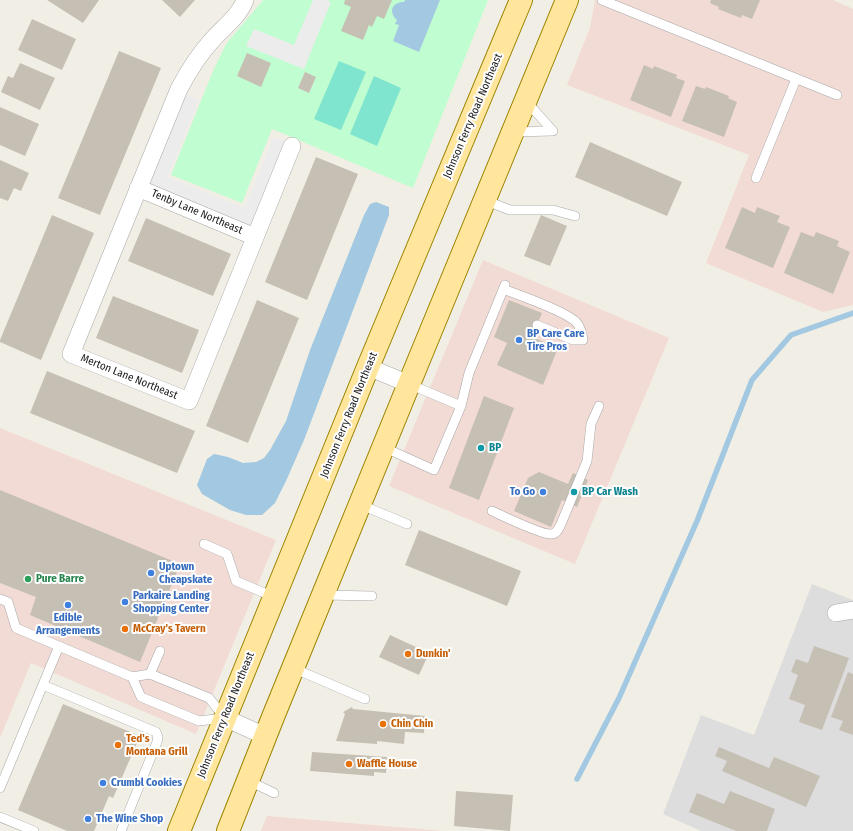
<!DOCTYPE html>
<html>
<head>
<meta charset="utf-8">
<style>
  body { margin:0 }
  canvas { display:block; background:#f1efe5 }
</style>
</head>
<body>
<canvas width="853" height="831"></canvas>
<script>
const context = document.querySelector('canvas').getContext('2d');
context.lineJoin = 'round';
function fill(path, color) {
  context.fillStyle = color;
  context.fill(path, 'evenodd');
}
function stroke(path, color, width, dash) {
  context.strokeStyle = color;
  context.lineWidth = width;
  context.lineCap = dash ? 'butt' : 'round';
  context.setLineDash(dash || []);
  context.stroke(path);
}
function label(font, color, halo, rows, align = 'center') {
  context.font = font + ' "Fira Sans Condensed",sans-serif';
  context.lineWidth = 4;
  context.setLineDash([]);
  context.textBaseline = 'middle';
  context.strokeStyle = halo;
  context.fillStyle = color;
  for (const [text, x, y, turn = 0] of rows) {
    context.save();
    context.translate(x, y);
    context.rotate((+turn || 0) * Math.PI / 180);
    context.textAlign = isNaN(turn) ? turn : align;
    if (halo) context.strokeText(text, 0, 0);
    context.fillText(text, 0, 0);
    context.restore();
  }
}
fill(new Path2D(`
  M 812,584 L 853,600 L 853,831 L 701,831 L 663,814 L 701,715 L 754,735 Z`), '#dedddd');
fill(new Path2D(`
  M 595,0 L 833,0 L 853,9 L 853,305 L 823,312 L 706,263 L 749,155 L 567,85 L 590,28 Z
  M 483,260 L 669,338 L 575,564 L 389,486 Z
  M 0,428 L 276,540 L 196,734 L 31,663 L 0,738 Z
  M 267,816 L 444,831 L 261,831 Z`), '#f2dbd4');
fill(new Path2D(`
  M 263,0 L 488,0 L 413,188 L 272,129 L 242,203 L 171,175 L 213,71 L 226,44 Z`), '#c0fdd0');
fill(new Path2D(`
  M 339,61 L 366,72 L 341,130 L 314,119 Z
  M 374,76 L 401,88 L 377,146 L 350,134 Z`), '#7fe5cf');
fill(new Path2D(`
  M 313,0 L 327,0 L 331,2 L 304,69 L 246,46 L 254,29 L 294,45 Z
  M 185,94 L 199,100 L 168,177 L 244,208 L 274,137 L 289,143 L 254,229 L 148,185 Z`), '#ececec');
fill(new Path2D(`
  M 405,0 L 440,0 L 419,52 L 393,41 L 399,25 L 395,24 L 397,20 C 388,12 392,2 404,2 Z
  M 376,202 L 389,207 L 389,215 L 304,440 L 286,481 L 275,503 L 262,515 L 246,515 L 230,510 L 202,494 L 197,485 L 207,459 L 214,454 L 228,457 L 243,463 L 256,462 L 264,458 L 270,450 L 286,421 L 310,350 L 364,215 L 370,204 Z`), '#a3c8e1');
stroke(new Path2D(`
  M 577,779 L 619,698 L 697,521 L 752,380 L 791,335 L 853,313`), '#a3c8e1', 5.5);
fill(new Path2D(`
  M 47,0 L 99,0 L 83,23 Z
  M 162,0 L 195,0 L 180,17 Z
  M 345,0 L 392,0 L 384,19 L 377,16 L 372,27 L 369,25 L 363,40 L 341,31 L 351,7 L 344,4 Z
  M 711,0 L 760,0 L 752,19 L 742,15 L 741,18 L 718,9 L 719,7 L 710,3 Z
  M 32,19 L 76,39 L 62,70 L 18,50 Z
  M 119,51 L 161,68 L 100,215 L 58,198 Z
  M 247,53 L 271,63 L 261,87 L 237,76 Z
  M 20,63 L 55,78 L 40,110 L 1,92 L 8,76 L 13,78 Z
  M 644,65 L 653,69 L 654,66 L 677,75 L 676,78 L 685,81 L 671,117 L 630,100 Z
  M 305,72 L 316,77 L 309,93 L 298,88 Z
  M 696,86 L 705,89 L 706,87 L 729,96 L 728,98 L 737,102 L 724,137 L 682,121 Z
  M 0,107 L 39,124 L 25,156 L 0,145 Z
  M 590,142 L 682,182 L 667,216 L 575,177 Z
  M 316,157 L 358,174 L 307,300 L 265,282 Z
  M 0,160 L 29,173 L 21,191 L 14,188 L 8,201 L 0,198 Z
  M 742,207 L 755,213 L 757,207 L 780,216 L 777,222 L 790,227 L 773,268 L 725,248 Z
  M 52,215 L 94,233 L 41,360 L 0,342 L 0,340 Z
  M 541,215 L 567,226 L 550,266 L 524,256 Z
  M 146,218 L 231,254 L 213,296 L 128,261 Z
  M 801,232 L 814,237 L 816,232 L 839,241 L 837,246 L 850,252 L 833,294 L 784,273 Z
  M 113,296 L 199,330 L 182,373 L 96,338 Z
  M 257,300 L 299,318 L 248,443 L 206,426 Z
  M 509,300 L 542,313 L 532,337 L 558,348 L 543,385 L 497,365 L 507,343 L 494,337 Z
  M 47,371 L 195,431 L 177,473 L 30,413 Z
  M 484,396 L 514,408 L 479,500 L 449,488 Z
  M 539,472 L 568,484 L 573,473 L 588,480 L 577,507 L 562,500 L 551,527 L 514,511 L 528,478 Z
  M 0,490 L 180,564 L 140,662 L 30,615 L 36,597 L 0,583 Z
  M 419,530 L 521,571 L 507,606 L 405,565 Z
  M 390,635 L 429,653 L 419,675 L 379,657 Z
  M 814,646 L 849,658 L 822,730 L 799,722 L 805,705 L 789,699 L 798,675 L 791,672 L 796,659 L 808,663 Z
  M 848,672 L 853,674 L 853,735 L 839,730 L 843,721 L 831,717 Z
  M 63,704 L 140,736 L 113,798 L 109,796 L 94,831 L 67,831 L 18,810 Z
  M 352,707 L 353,709 L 425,716 L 424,733 L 405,732 L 404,744 L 377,741 L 377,744 L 336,741 L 345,714 L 343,712 Z
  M 719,747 L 769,768 L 774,757 L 820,776 L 806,807 L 722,771 L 727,761 L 715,756 Z
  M 312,752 L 387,757 L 386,773 L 374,772 L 374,776 L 310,771 Z
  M 456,791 L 513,795 L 510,831 L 454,826 Z
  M 730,791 L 775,809 L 767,831 L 736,831 L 689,812 L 697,793 L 724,804 Z`), '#c6bfb4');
const service = new Path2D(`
  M 602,0 L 837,95
  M 526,101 L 553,131
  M 513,132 L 553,131
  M 756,178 L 796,79
  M 484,200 L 510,210 L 553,210 L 575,216
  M 503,289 C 519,295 568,312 577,323 C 581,328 582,334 583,340 L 573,340 L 537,325
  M 409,384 L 461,406 L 469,373 L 505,285
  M 383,447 L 434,470 L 461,406
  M 359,504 L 407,524
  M 492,511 C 503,516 542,535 551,534 C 557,534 559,528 561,524 L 587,461 L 591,424 L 599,406
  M 204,544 L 227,554 L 236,581 L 274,597
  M 324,595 L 372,596
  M 0,599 L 8,602 L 16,628 L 132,677 L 150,674 L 209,698 L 224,717
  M 293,668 L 365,699
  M 150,674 L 160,651
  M 132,677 L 141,697 L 199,721 L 223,718
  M 43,685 L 156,732 L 158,737 L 157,742 L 121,831
  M 247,780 L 274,793
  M 0,788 L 59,646
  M 0,817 L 34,831`);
const minor = new Path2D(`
  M 245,0 C 239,16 225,26 214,38 C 199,54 189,70 179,89 L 71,354 L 189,401 L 292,146
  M 138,188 L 255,237
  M 368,367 L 409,384
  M 836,613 L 853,610
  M 225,718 L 265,736`);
const primary = new Path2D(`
  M 179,831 L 368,367 L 521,0
  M 228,831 L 273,717 L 409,384 L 567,0`);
stroke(service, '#a7a7a7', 10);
stroke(minor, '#a7a7a7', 18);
stroke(primary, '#9b8300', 24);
stroke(service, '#fff', 9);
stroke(minor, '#fff', 17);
stroke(primary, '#ffe69c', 22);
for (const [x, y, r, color] of [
  [519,340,4,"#3f7fe0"],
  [481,448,4,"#0f9aa8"],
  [543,492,4,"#3f7fe0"],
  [574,492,4,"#0f9aa8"],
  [151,573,4,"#3f7fe0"],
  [28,579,4,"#2e9e5b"],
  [125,602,4,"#3f7fe0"],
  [68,605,4,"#3f7fe0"],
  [125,629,4,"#e8710a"],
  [408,654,4,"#e8710a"],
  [383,724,4,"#e8710a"],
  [118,745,4,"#e8710a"],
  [349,764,4,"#e8710a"],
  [103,783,4,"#3f7fe0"],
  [88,819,4,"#3f7fe0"]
]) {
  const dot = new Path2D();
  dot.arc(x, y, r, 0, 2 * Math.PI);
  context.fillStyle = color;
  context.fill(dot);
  stroke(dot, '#fff', 1.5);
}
label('11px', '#202020', '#fff', [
  ["Johnson Ferry Road Northeast",473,116,-67],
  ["Tenby Lane Northeast",197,212,23],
  ["Merton Lane Northeast",129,377,22],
  ["Johnson Ferry Road Northeast",349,415,-68],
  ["Johnson Ferry Road Northeast",226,715,-68]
]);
label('bold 11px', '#366cbe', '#fff', [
  ["BP Care Care",527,334],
  ["Tire Pros",527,347],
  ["To Go",535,492,"right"],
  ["Uptown",159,567],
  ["Cheapskate",159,580],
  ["Parkaire Landing",133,596],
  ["Shopping Center",133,609],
  ["Edible",68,618,"center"],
  ["Arrangements",68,631,"center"],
  ["Crumbl Cookies",111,783],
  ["The Wine Shop",96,819]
], 'left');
label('bold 11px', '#0d838f', '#fff', [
  ["BP",489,448],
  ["BP Car Wash",582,492]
], 'left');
label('bold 11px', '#27864d', '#fff', [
  ["Pure Barre",36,579]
], 'left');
label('bold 11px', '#c56008', '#fff', [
  ["McCray's Tavern",133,629],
  ["Dunkin'",416,654],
  ["Chin Chin",391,724],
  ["Ted's",126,739],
  ["Montana Grill",126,752],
  ["Waffle House",357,764]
], 'left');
</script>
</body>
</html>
